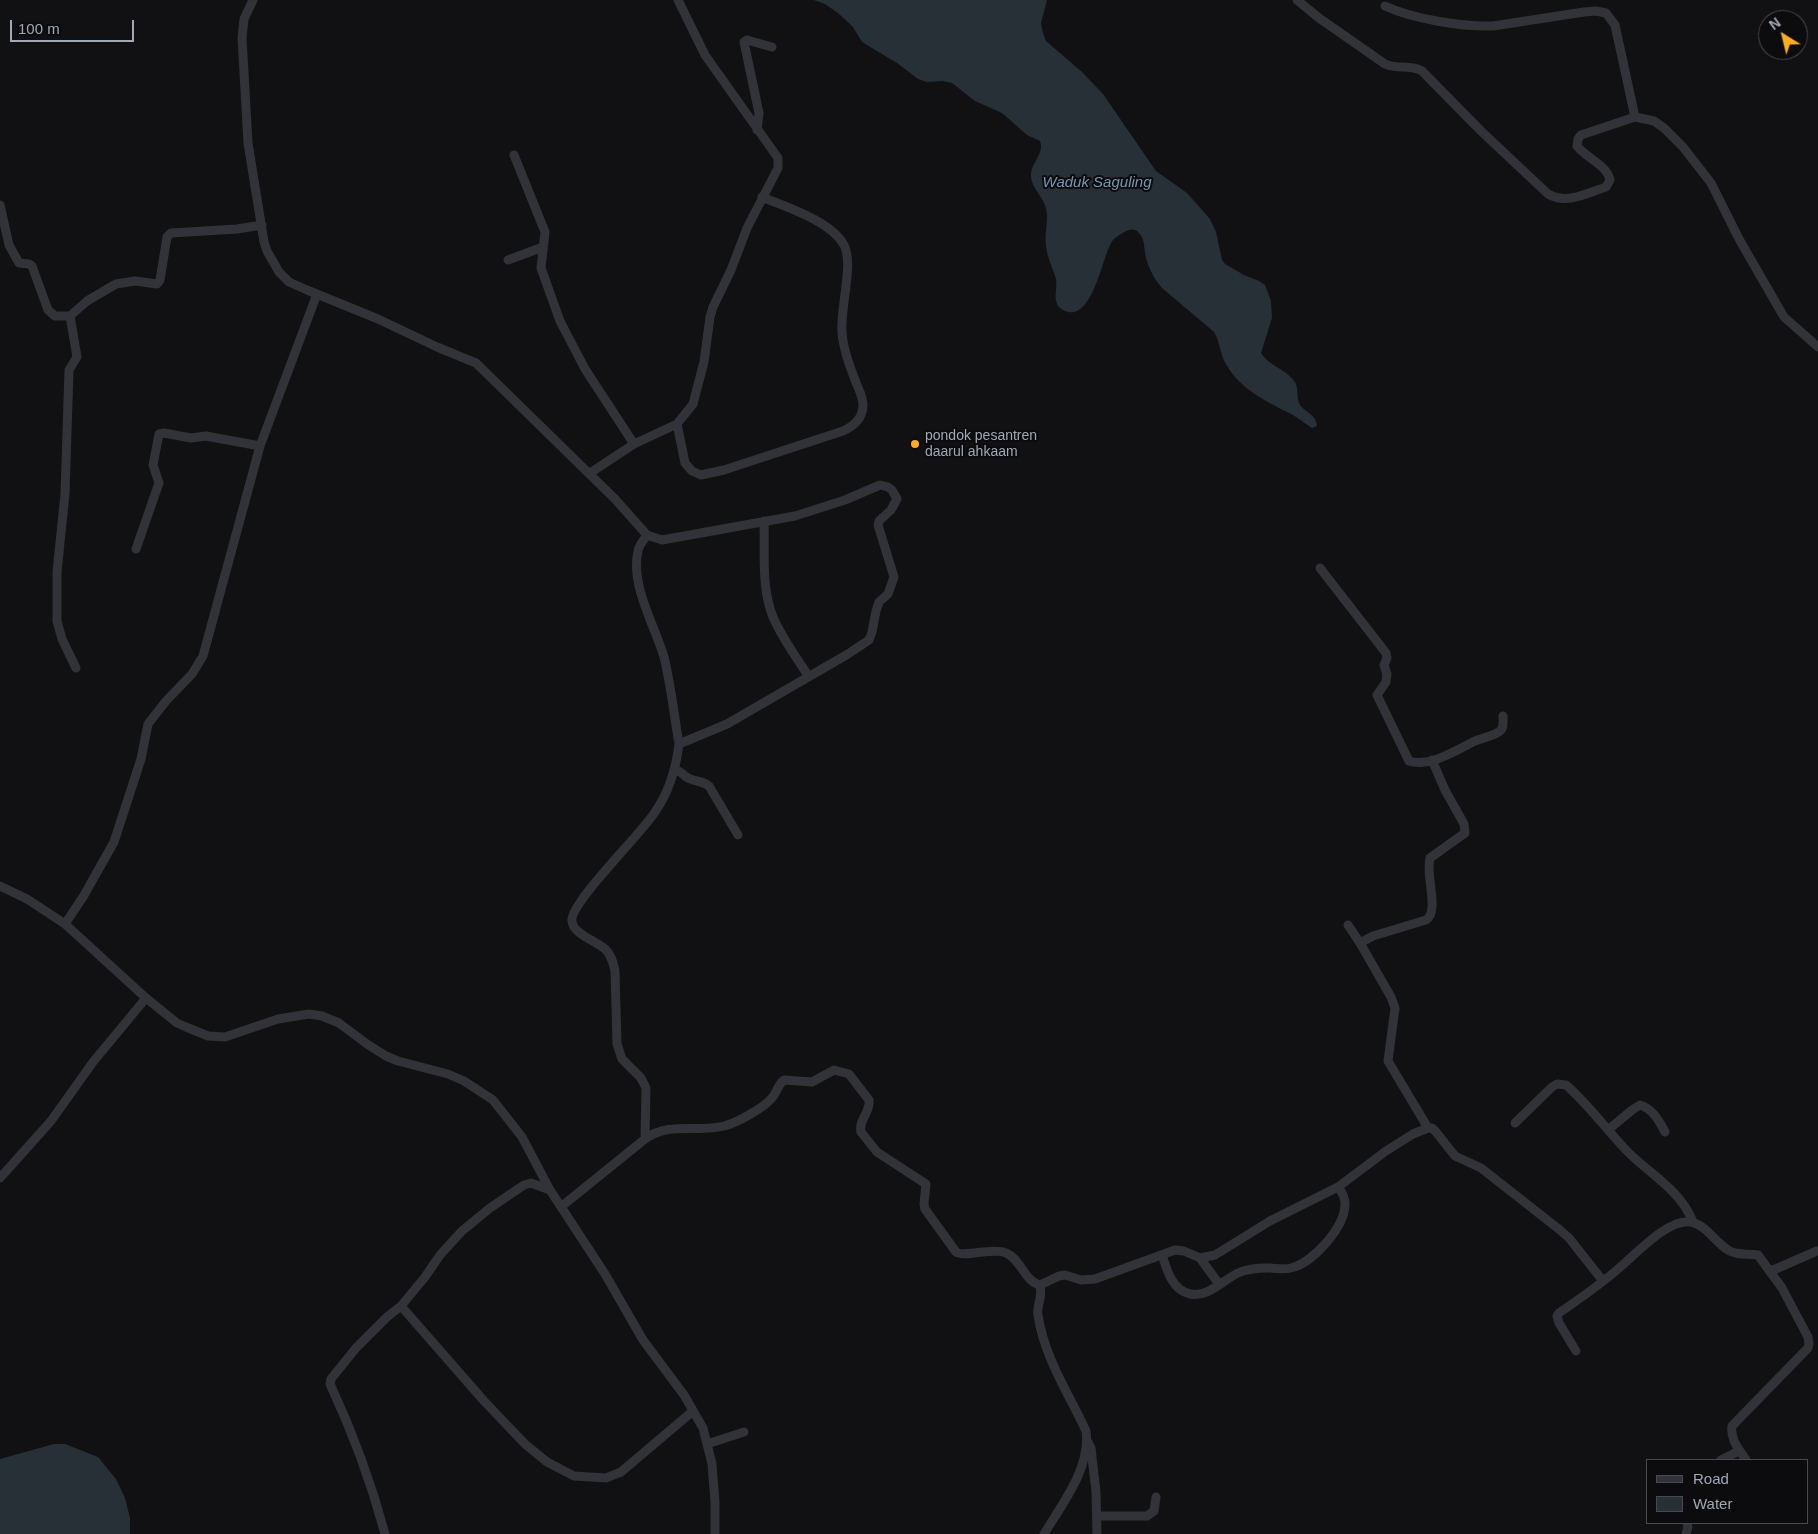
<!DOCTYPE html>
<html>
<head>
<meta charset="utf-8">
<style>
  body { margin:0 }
  #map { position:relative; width:1818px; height:1534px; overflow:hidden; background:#111113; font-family:Helvetica,sans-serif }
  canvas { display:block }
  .legend { position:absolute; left:1646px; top:1459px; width:162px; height:65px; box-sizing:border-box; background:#0c0c0e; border:1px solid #484a50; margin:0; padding:6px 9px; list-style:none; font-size:15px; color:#a2a8b4 }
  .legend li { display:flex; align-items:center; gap:10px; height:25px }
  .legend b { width:25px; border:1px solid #484a50 }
  .north { position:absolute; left:1758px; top:10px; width:50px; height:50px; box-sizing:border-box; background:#0c0c0e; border:1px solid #484a50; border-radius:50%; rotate:324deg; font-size:14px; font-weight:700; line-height:20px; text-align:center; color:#a2a8b4 }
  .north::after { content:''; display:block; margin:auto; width:18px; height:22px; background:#fbac21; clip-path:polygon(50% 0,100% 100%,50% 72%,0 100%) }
  .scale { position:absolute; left:10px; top:20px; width:124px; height:22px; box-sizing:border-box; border:2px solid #a2a8b4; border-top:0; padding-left:6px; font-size:15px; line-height:18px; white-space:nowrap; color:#a2a8b4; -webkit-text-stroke:4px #0c0c0e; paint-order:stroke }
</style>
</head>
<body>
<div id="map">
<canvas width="1818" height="1534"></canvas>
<ul class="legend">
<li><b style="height:6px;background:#323338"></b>Road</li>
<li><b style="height:14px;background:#273037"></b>Water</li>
</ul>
<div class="north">N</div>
<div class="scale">100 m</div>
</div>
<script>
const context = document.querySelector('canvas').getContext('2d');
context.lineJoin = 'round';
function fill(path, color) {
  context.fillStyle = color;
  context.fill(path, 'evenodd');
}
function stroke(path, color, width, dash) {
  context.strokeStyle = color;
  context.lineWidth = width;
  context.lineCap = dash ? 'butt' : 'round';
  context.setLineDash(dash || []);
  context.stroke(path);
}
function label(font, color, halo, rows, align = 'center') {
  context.font = font + ' Helvetica,sans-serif';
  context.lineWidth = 4;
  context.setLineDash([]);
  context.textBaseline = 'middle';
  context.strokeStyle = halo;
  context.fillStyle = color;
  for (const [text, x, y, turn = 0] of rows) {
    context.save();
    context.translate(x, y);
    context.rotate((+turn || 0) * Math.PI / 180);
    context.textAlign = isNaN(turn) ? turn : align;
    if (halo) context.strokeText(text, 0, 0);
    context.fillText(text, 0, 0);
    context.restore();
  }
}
fill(new Path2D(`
  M 814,0 L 1047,0 L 1041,23 L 1043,33 L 1046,41 L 1082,72 L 1103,94 L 1156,171 L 1187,193 L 1210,219 L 1216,232 L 1222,260 L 1225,264 L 1244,275 L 1259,281 L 1265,285 L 1271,301 L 1272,318 L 1261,353 C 1269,366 1286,369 1295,382 C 1299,389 1296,399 1300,405 C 1306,413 1316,414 1317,426 L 1312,428 C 1305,424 1300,419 1293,415 C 1268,402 1240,390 1226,364 C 1220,354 1220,342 1214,332 L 1162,288 C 1155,280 1149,269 1146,258 C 1144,250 1145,239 1139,233 C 1136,229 1133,229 1129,230 C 1124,232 1117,236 1113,240 C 1102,254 1093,326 1063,310 C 1051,304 1058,289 1056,279 C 1053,268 1047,258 1046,246 C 1044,234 1049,220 1046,208 C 1043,197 1032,188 1031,177 C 1030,163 1045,154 1040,141 L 1027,135 L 1002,113 L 975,101 L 952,83 L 943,81 L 927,82 L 918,79 L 897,63 L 862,42 L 853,27 L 838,13 L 825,4 Z
  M 54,1444 L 65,1444 L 98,1457 L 116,1479 L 125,1498 L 130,1518 L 130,1534 L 0,1534 L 0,1459 Z`), '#273037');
stroke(new Path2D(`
  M 253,0 L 244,19 L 242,38 L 248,143 L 264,242 L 267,251 L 279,272 L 289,282 L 307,290 L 378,319 L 437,347 L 476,363 L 615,499 L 647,535 L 662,540 L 795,516 L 845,500 L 880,485 L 888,487 L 892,490 L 897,499 L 891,510 L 879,521 L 878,525 L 894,577 L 888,594 L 879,602 L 876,611 L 872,632 L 869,640 L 848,654 L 727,724 L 679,744 C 676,768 669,792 655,812 C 643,832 569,904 572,921 C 573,935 598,941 606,950 C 612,956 613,963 615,971 L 617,1044 L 622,1059 L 641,1078 L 646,1088 L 645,1139
  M 1297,0 L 1319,18 L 1385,64 C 1398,70 1410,64 1422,71 L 1481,131 L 1548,194 C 1567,205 1587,193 1606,187 L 1610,180 C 1607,165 1586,158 1577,146 L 1578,139 L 1581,135 L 1635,117 L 1654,121 L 1664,128 L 1683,147 L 1711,183 L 1739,239 L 1784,317 L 1818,347
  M 1385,6 C 1413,19 1462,27 1493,26 L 1584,12 L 1596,11 L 1606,13 L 1615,25 L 1635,117
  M 757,130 L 759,113 L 744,42 L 747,40 L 772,47
  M 514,155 L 545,232 L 541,268 L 560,321 L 585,369 L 634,444
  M 0,205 L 9,245 L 19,263 L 29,264 L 32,266 L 48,310 L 55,316 L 70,316 L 87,301 L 116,284 L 135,281 L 157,284 L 160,280 L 167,237 L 171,233 L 237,229 L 262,225
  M 508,260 L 543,247
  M 70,316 L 77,357 L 69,370 L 65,494 L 57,572 L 57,621 L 62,639 L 76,668
  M 677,424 L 685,463 L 692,471 L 701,475 L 724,470 L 843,431 C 854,426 863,418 863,405 C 863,396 858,388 855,380 C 849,364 843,348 842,332 C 840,308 854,264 844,245 C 831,221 786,207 762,197
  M 590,473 L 634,444 L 677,424 L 693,404 L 704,362 L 710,317 L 713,307 L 731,270 L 747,228 L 778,168 L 778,158 L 705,55 L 678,0
  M 764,521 C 765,552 761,588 773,617 C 782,638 796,657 809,677
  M 647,535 C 644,540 639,545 638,551 C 630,585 655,626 664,657 C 671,685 674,715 679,744
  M 136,549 L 159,483 L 153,465 L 159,434 L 164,433 L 191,438 L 206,436 L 260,446
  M 1320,568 L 1386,653 L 1387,658 L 1384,665 L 1387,674 L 1386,682 L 1377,695 L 1409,761 C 1429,768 1457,750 1475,741 C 1482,738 1494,736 1500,731 C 1504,728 1503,721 1503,716
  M 675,770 C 681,771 681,773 685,776 C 692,782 702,780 709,786 L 738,835
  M 0,886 L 27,899 L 65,924 L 146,998 L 177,1023 L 186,1027 L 208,1036 L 225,1037 L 278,1019 L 309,1014 L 322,1016 L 339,1023 L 367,1044 L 386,1056 L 398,1061 L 448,1074 L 464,1081 L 493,1100 L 522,1137 L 550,1190 L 605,1274 L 643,1340 L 684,1395 L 703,1428 L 712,1464 L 715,1502 L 715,1534
  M 65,924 L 83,897 L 114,842 L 141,759 L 148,724 L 166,701 L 192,674 L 203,656 L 260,446 L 317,294
  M 1348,925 L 1360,943
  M 1515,1123 L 1552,1087 L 1557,1084 L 1566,1085 C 1588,1104 1606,1129 1626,1150 C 1649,1174 1680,1189 1693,1222
  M 1428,1128 L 1388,1061 L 1395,1008 L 1391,997 L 1360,943 L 1373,936 L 1426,920 C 1440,912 1425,874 1430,858 L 1465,833 L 1464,824 L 1445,790 L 1432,760
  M 1608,1130 L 1632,1110 L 1640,1105 C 1653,1109 1659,1121 1665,1132
  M 0,1178 L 51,1121 L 93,1062 L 146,998
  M 562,1206 L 645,1139 C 670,1121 696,1133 724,1126 C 737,1123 763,1108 771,1099 C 777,1093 778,1084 784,1080 L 812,1082 L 834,1070 L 849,1074 L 869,1100 C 871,1112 858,1120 861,1132 L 877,1152 L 926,1184 L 924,1204 L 925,1209 L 956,1252 C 964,1258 993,1247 1006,1253 C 1021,1259 1024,1281 1040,1285 C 1043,1300 1036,1305 1038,1315 C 1044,1357 1069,1394 1086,1431 C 1091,1468 1062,1504 1044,1534
  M 1162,1255 C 1167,1270 1172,1290 1190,1294 C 1208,1298 1223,1280 1238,1273 C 1247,1269 1258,1268 1268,1268 C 1276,1268 1283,1270 1291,1268 C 1313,1263 1345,1227 1345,1204 C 1345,1198 1342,1192 1338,1187
  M 1200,1258 L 1219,1284
  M 1771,1271 L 1817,1251
  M 1040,1285 L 1059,1276 L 1065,1275 L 1081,1280 L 1095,1279 L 1175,1250 L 1184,1251 L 1200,1258 L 1215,1255 L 1270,1221 L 1338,1187 L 1386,1151 L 1413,1134 L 1428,1128 L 1432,1128 L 1436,1132 L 1455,1156 L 1481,1168 L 1560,1230 L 1569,1238 L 1603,1281
  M 401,1306 L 484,1401 L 525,1444 L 547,1462 L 574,1476 L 606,1478 L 621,1472 L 693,1411
  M 1576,1351 L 1559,1323 L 1557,1316 L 1559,1313 C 1579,1299 1600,1285 1618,1269 C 1635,1255 1668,1218 1691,1222 C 1706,1225 1715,1242 1728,1250 C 1737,1256 1748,1253 1758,1255 L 1782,1288 L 1808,1337 L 1809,1344 L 1808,1348 L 1732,1426 C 1730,1440 1739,1449 1746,1460
  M 1088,1442 L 1091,1448 L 1096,1492 L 1097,1534
  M 707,1444 L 744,1432
  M 1721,1460 L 1739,1451
  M 1097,1516 L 1147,1516 L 1154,1511 L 1156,1497
  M 385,1534 C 371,1482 353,1433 330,1384 L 331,1379 L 356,1348 L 387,1317 L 401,1306 L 425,1277 L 440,1255 L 462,1231 L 490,1208 L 524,1185 L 531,1183 L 550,1190
  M 1686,1534 L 1688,1527 L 1687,1523`), '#323338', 9);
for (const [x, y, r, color] of [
  [915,444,5,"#fbac21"]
]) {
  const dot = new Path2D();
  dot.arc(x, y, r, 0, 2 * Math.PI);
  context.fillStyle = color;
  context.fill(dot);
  stroke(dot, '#0c0c0e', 2);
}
label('14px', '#a2a8b4', '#0c0c0e', [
  ["pondok pesantren",925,436],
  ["daarul ahkaam",925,452]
], 'left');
label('italic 15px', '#7698b2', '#0c0c0e', [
  ["Waduk Saguling",1097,183]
]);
</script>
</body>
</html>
